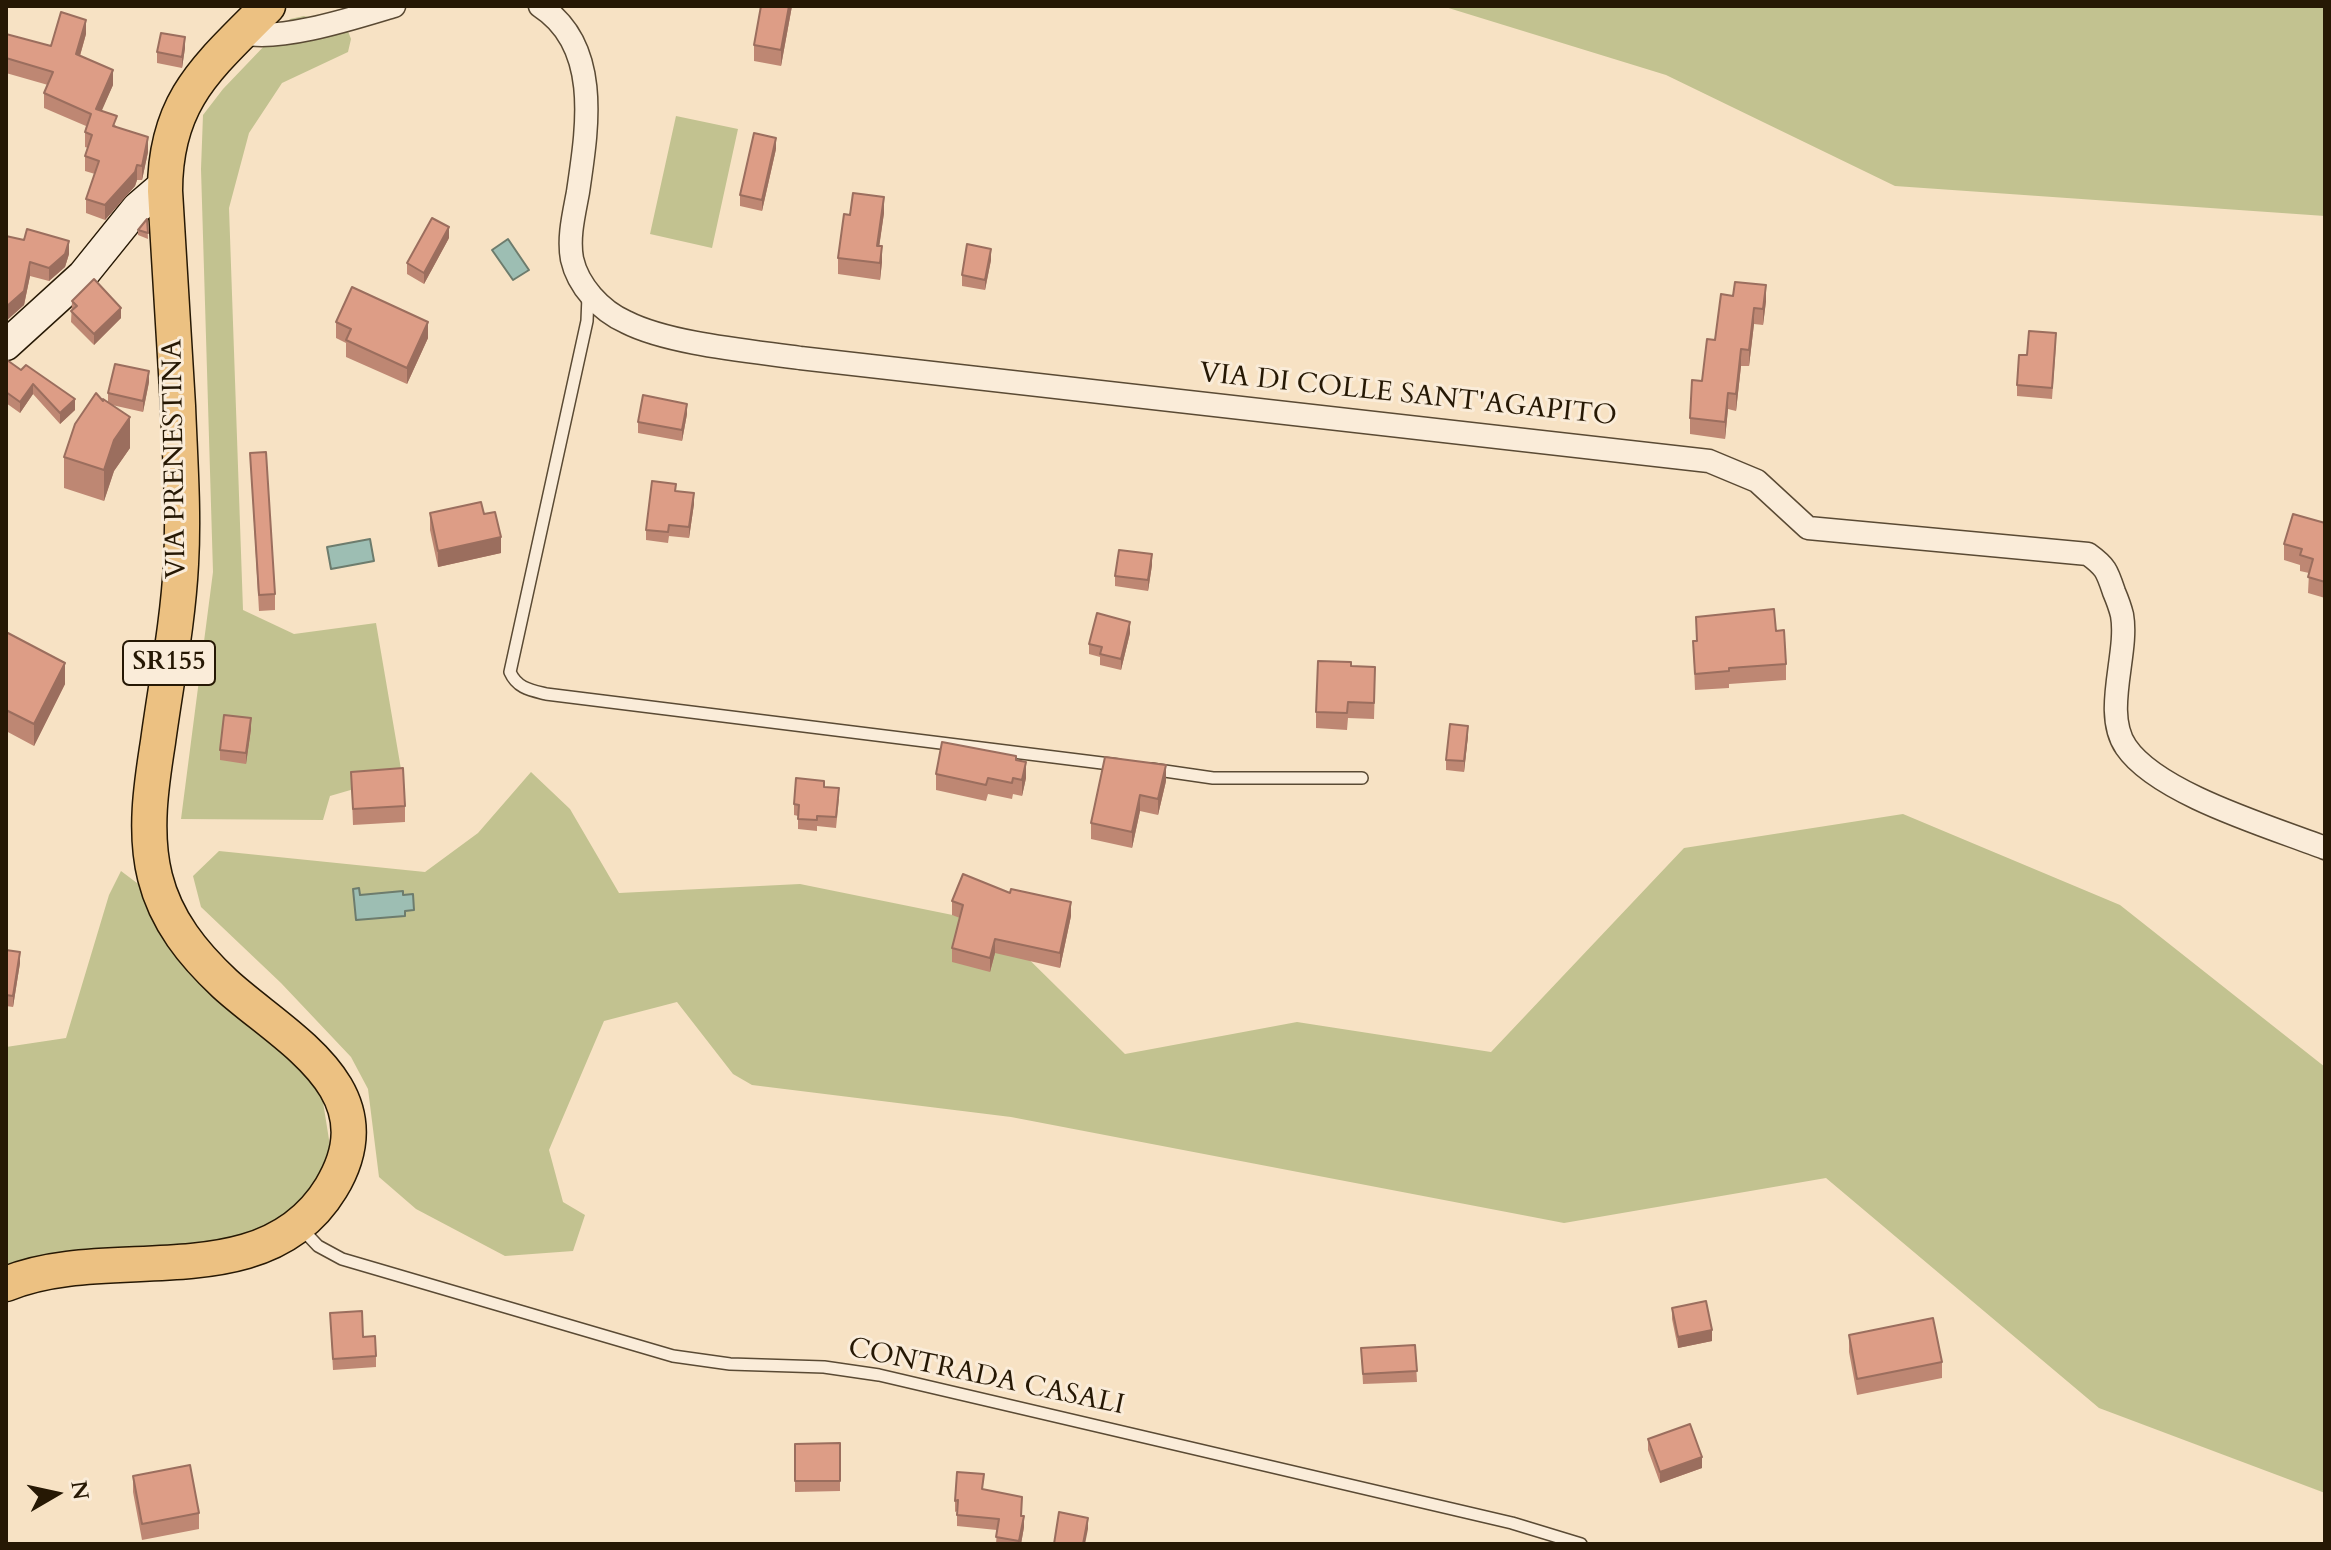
<!DOCTYPE html>
<html>
<head>
<meta charset="utf-8">
<style>
  body { margin:0 }
  #map { position:relative; width:2331px; height:1550px; overflow:hidden; background:#f7e2c4; font-family:Cardo,serif }
  canvas { display:block }
  .frame { position:absolute; inset:0; border:8px solid #261804; pointer-events:none }
  .north { position:absolute; left:16px; top:1454px; width:80px; height:80px; -webkit-text-stroke:6px #faecd9; paint-order:stroke; rotate:81deg; font-size:22px; font-weight:700; line-height:32px; text-align:center; color:#261804 }
  .north::after { content:''; display:block; margin:auto; width:28px; height:36px; background:#261804; clip-path:polygon(50% 0,100% 100%,50% 72%,0 100%) }
</style>
</head>
<body>
<div id="map">
<canvas width="2331" height="1550"></canvas>
<div class="frame"></div>
<div class="north">N</div>
</div>
<script>
const context = document.querySelector('canvas').getContext('2d');
context.lineJoin = 'round';
function fill(path, color) {
  context.fillStyle = color;
  context.fill(path, 'evenodd');
}
function stroke(path, color, width, dash) {
  context.strokeStyle = color;
  context.lineWidth = width;
  context.lineCap = dash ? 'butt' : 'round';
  context.setLineDash(dash || []);
  context.stroke(path);
}
function label(font, color, halo, rows, align = 'center') {
  context.font = font + ' Cardo,serif';
  context.lineWidth = 6;
  context.setLineDash([]);
  context.textBaseline = 'middle';
  context.strokeStyle = halo;
  context.fillStyle = color;
  for (const [text, x, y, turn = 0] of rows) {
    context.save();
    context.translate(x, y);
    context.rotate((+turn || 0) * Math.PI / 180);
    context.textAlign = isNaN(turn) ? turn : align;
    if (halo) context.strokeText(text, 0, 0);
    context.fillText(text, 0, 0);
    context.restore();
  }
}
fill(new Path2D(`
  M 1442,6 L 2325,6 L 2325,216 L 1895,186 L 1666,75 Z
  M 304,16 L 346,26 L 351,39 L 348,52 L 282,83 L 249,133 L 229,208 L 243,610 L 294,634 L 376,623 L 402,775 L 330,796 L 323,820 L 181,819 L 213,572 L 201,169 L 203,115 L 223,89 L 290,19 Z
  M 676,116 L 738,129 L 712,248 L 650,234 Z
  M 531,772 L 570,809 L 619,893 L 800,884 L 992,923 L 1125,1054 L 1297,1022 L 1491,1052 L 1684,848 L 1903,814 L 2120,905 L 2325,1067 L 2325,1493 L 2099,1408 L 1826,1178 L 1564,1223 L 1011,1117 L 752,1085 L 733,1074 L 677,1002 L 604,1021 L 549,1150 L 563,1202 L 585,1215 L 573,1251 L 505,1256 L 416,1209 L 379,1177 L 368,1089 L 351,1057 L 281,983 L 201,907 L 193,876 L 219,851 L 425,872 L 478,833 Z
  M 121,871 L 141,886 L 309,1071 L 321,1089 L 330,1146 L 327,1175 L 284,1237 L 6,1270 L 6,1047 L 66,1038 L 109,895 Z`), '#c2c290');
const water = new Path2D(`
  M 508,239 L 529,270 L 513,280 L 492,250 Z
  M 370,539 L 374,561 L 331,569 L 327,547 Z
  M 359,888 L 360,895 L 403,891 L 403,895 L 413,894 L 414,910 L 405,911 L 405,916 L 356,920 L 353,889 Z`);
fill(water, '#9dbeb3');
stroke(water, '#6d7c6d', 2);
const lane = new Path2D(`
  M 588,296 L 587,321 L 510,672 C 517,688 530,690 546,694 L 1118,765
  M 1151,769 L 1213,778 L 1362,778
  M 301,1228 L 318,1246 L 342,1259 L 673,1356 L 730,1364 L 824,1367 L 879,1375 L 1512,1523 L 1581,1544`);
const street = new Path2D(`
  M 540,6 C 602,46 587,130 578,192 C 574,214 568,237 572,259 C 578,286 601,311 626,322 C 669,344 751,351 800,358 L 1709,461 L 1757,481 L 1808,528 L 2088,554 C 2106,567 2107,571 2114,592 C 2117,599 2120,607 2122,615 C 2129,654 2102,712 2126,747 C 2158,794 2271,827 2325,848
  M 242,33 C 281,42 354,18 394,6`);
const secondary = new Path2D(`
  M 6,345 L 83,275 L 137,208 L 165,184`);
const primary = new Path2D(`
  M 6,1284 C 108,1241 263,1300 331,1188 C 391,1089 284,1038 225,984 C 193,954 166,921 155,877 C 144,833 151,786 158,742 C 166,683 178,623 181,564 C 184,511 180,459 178,406 C 174,334 169,263 165,191 C 165,99 209,66 268,6`);
stroke(lane, '#5a4a34', 14);
stroke(street, '#5a4a34', 25);
stroke(secondary, '#261804', 33);
stroke(primary, '#261804', 37);
stroke(lane, '#faecd9', 11);
stroke(street, '#faecd9', 22);
stroke(secondary, '#faecd9', 30);
stroke(primary, '#ecc182', 34);
fill(new Path2D(`
  M 792,6 L 781,66 L 754,61 L 754,45 Z
  M 6,34 L 51,46 L 86,34 L 80,56 L 113,85 L 101,111 L 117,127 L 148,152 L 142,180 L 137,180 L 135,186 L 105,220 L 86,213 L 86,199 L 95,174 L 85,171 L 85,156 L 88,148 L 85,147 L 85,132 L 86,126 L 44,108 L 44,93 L 48,85 L 6,73 Z
  M 185,48 L 182,68 L 157,63 L 157,52 Z
  M 776,149 L 762,211 L 740,206 L 740,195 Z
  M 884,213 L 879,246 L 882,262 L 880,280 L 838,274 L 838,258 L 850,215 Z
  M 147,219 L 148,239 L 138,235 L 138,230 Z
  M 6,236 L 69,254 L 65,267 L 49,281 L 30,276 L 24,305 L 6,321 Z
  M 449,238 L 424,284 L 407,274 L 407,263 Z
  M 991,260 L 985,290 L 962,286 L 962,275 Z
  M 1733,296 L 1766,301 L 1763,325 L 1754,324 L 1749,366 L 1741,366 L 1736,411 L 1728,409 L 1725,439 L 1690,434 L 1690,418 L 1715,340 Z
  M 72,301 L 121,318 L 94,345 L 71,322 Z
  M 336,322 L 428,338 L 407,384 L 346,357 L 346,343 L 336,338 Z
  M 2056,344 L 2052,399 L 2017,396 L 2017,385 L 2027,355 Z
  M 6,362 L 21,370 L 75,410 L 60,424 L 33,394 L 20,413 L 6,403 Z
  M 149,382 L 143,412 L 112,405 L 130,448 L 114,471 L 104,501 L 64,488 L 64,457 L 108,402 L 108,393 Z
  M 687,414 L 682,441 L 638,433 L 638,422 Z
  M 250,453 L 275,594 L 275,610 L 259,611 Z
  M 676,491 L 694,504 L 689,538 L 669,536 L 668,543 L 646,540 L 646,530 Z
  M 430,513 L 484,514 L 501,553 L 438,567 L 430,530 Z
  M 2325,523 L 2325,598 L 2308,593 L 2309,573 L 2300,571 L 2300,565 L 2284,560 L 2284,544 Z
  M 1152,565 L 1148,591 L 1115,586 L 1115,576 Z
  M 1696,617 L 1776,631 L 1786,664 L 1786,680 L 1729,684 L 1729,688 L 1695,690 L 1693,641 L 1696,641 Z
  M 6,632 L 65,684 L 34,746 L 6,731 Z
  M 1130,633 L 1121,670 L 1100,665 L 1100,657 L 1089,654 L 1089,644 Z
  M 1375,683 L 1374,719 L 1348,718 L 1347,730 L 1316,728 L 1316,712 Z
  M 251,729 L 246,764 L 220,760 L 220,750 Z
  M 1468,736 L 1464,772 L 1446,770 L 1446,760 Z
  M 1016,760 L 1026,778 L 1022,796 L 1013,794 L 1012,799 L 988,794 L 986,801 L 936,790 L 936,774 Z
  M 351,772 L 405,806 L 405,822 L 353,825 Z
  M 1166,781 L 1158,815 L 1140,811 L 1132,848 L 1091,839 L 1091,823 Z
  M 824,787 L 839,799 L 836,828 L 817,826 L 817,831 L 798,829 L 798,816 L 794,815 L 794,804 Z
  M 952,901 L 1071,916 L 1060,968 L 995,953 L 990,972 L 952,962 L 952,948 L 960,918 L 952,915 Z
  M 6,950 L 20,963 L 13,1007 L 6,1006 Z
  M 1672,1308 L 1712,1341 L 1678,1348 L 1672,1319 Z
  M 330,1313 L 363,1337 L 376,1356 L 376,1367 L 333,1370 Z
  M 1849,1335 L 1942,1362 L 1942,1378 L 1857,1395 L 1849,1352 Z
  M 1415,1345 L 1417,1382 L 1363,1384 L 1361,1348 Z
  M 1648,1439 L 1702,1468 L 1660,1483 L 1648,1450 Z
  M 840,1443 L 840,1491 L 795,1492 L 795,1444 Z
  M 133,1476 L 199,1513 L 199,1529 L 142,1540 L 133,1492 Z
  M 983,1489 L 1022,1516 L 1024,1527 L 1021,1544 L 996,1544 L 997,1530 L 957,1526 L 957,1511 L 955,1512 L 955,1501 Z`), '#be8773');
fill(new Path2D(`
  M 789,6 L 792,6 L 781,66 L 781,50 Z
  M 86,20 L 86,34 L 76,69 L 76,54 Z
  M 185,37 L 185,48 L 182,68 L 182,57 Z
  M 113,70 L 113,85 L 96,124 L 96,109 Z
  M 148,137 L 148,152 L 142,180 L 142,166 Z
  M 776,138 L 776,149 L 762,211 L 762,200 Z
  M 137,165 L 137,180 L 135,186 L 105,220 L 105,205 Z
  M 884,197 L 884,213 L 877,262 L 877,246 Z
  M 449,227 L 449,238 L 424,284 L 424,273 Z
  M 69,241 L 69,254 L 65,267 L 49,281 L 49,268 Z
  M 882,246 L 882,262 L 880,280 L 880,263 Z
  M 991,249 L 991,260 L 985,290 L 985,280 Z
  M 30,262 L 30,276 L 24,305 L 6,321 L 6,307 Z
  M 1766,285 L 1766,301 L 1763,325 L 1763,309 Z
  M 121,308 L 121,318 L 94,345 L 94,334 Z
  M 1754,308 L 1754,324 L 1749,366 L 1749,350 Z
  M 428,322 L 428,338 L 407,384 L 407,368 Z
  M 1741,349 L 1741,366 L 1736,411 L 1736,394 Z
  M 149,371 L 149,382 L 143,412 L 143,401 Z
  M 33,384 L 33,394 L 20,413 L 20,402 Z
  M 1728,393 L 1728,409 L 1725,439 L 1725,422 Z
  M 75,399 L 75,410 L 60,424 L 60,413 Z
  M 687,404 L 687,414 L 682,441 L 682,430 Z
  M 130,417 L 130,448 L 114,471 L 104,501 L 104,470 L 114,440 Z
  M 694,493 L 694,504 L 689,538 L 689,527 Z
  M 501,537 L 501,553 L 438,567 L 438,551 Z
  M 1152,554 L 1152,565 L 1148,591 L 1148,580 Z
  M 1130,622 L 1130,633 L 1121,670 L 1121,659 Z
  M 65,663 L 65,684 L 34,746 L 34,724 Z
  M 251,718 L 251,729 L 246,764 L 246,753 Z
  M 1468,726 L 1468,736 L 1464,772 L 1464,761 Z
  M 1026,762 L 1026,778 L 1022,796 L 1022,780 Z
  M 1166,765 L 1166,781 L 1158,815 L 1158,799 Z
  M 1140,795 L 1140,811 L 1132,848 L 1132,832 Z
  M 1071,902 L 1071,916 L 1060,968 L 1060,953 Z
  M 995,939 L 995,953 L 990,972 L 990,958 Z
  M 20,952 L 20,963 L 13,1007 L 13,996 Z
  M 1712,1330 L 1712,1341 L 1678,1348 L 1678,1337 Z
  M 1702,1457 L 1702,1468 L 1660,1483 L 1660,1472 Z
  M 1024,1516 L 1024,1527 L 1021,1544 L 1019,1544 Z
  M 1088,1518 L 1088,1529 L 1085,1544 L 1083,1544 Z`), '#9b6e5e');
const building = new Path2D(`
  M 761,6 L 789,6 L 781,50 L 754,45 Z
  M 61,12 L 86,20 L 76,54 L 113,70 L 96,109 L 117,116 L 113,126 L 148,137 L 142,166 L 137,165 L 135,172 L 105,205 L 86,199 L 99,161 L 85,156 L 92,135 L 85,132 L 91,114 L 44,93 L 53,72 L 6,58 L 6,34 L 51,46 Z
  M 161,33 L 185,37 L 182,57 L 157,52 Z
  M 754,133 L 776,138 L 762,200 L 740,195 Z
  M 853,193 L 884,197 L 877,246 L 882,246 L 880,263 L 838,258 L 844,214 L 850,215 Z
  M 432,218 L 449,227 L 424,273 L 407,263 Z
  M 147,219 L 148,233 L 138,230 Z
  M 27,229 L 69,241 L 65,254 L 49,268 L 30,262 L 24,291 L 6,307 L 6,236 L 24,240 Z
  M 967,244 L 991,249 L 985,280 L 962,275 Z
  M 94,279 L 121,308 L 94,334 L 71,311 L 77,306 L 72,301 Z
  M 1735,282 L 1766,285 L 1763,309 L 1754,308 L 1749,350 L 1741,349 L 1736,394 L 1728,393 L 1725,422 L 1690,418 L 1692,380 L 1702,381 L 1707,339 L 1715,340 L 1721,294 L 1733,296 Z
  M 352,287 L 428,322 L 407,368 L 346,340 L 351,329 L 336,322 Z
  M 2029,331 L 2056,333 L 2052,388 L 2017,385 L 2019,355 L 2027,355 Z
  M 7,360 L 21,370 L 26,365 L 75,399 L 60,413 L 33,384 L 20,402 L 6,392 L 6,362 Z
  M 115,364 L 149,371 L 143,401 L 108,393 Z
  M 96,393 L 103,401 L 103,399 L 130,417 L 114,440 L 104,470 L 64,457 L 75,424 Z
  M 643,395 L 687,404 L 682,430 L 638,422 Z
  M 266,452 L 275,594 L 259,595 L 250,453 Z
  M 652,481 L 676,484 L 675,491 L 694,493 L 689,527 L 669,525 L 668,532 L 646,530 Z
  M 481,502 L 484,514 L 495,512 L 501,537 L 438,551 L 430,513 Z
  M 2293,514 L 2325,523 L 2325,582 L 2308,577 L 2313,559 L 2300,555 L 2302,549 L 2284,544 Z
  M 1119,550 L 1152,554 L 1148,580 L 1115,576 Z
  M 1774,609 L 1776,631 L 1784,630 L 1786,664 L 1729,668 L 1729,671 L 1695,674 L 1693,641 L 1697,641 L 1696,617 Z
  M 1097,613 L 1130,622 L 1121,659 L 1100,654 L 1102,647 L 1089,644 Z
  M 6,632 L 65,663 L 34,724 L 6,710 Z
  M 1318,661 L 1351,662 L 1351,666 L 1375,667 L 1374,703 L 1348,702 L 1347,713 L 1316,712 Z
  M 224,715 L 251,718 L 246,753 L 220,750 Z
  M 1450,724 L 1468,726 L 1464,761 L 1446,760 Z
  M 942,742 L 1016,756 L 1016,760 L 1026,762 L 1022,780 L 1013,778 L 1012,783 L 988,778 L 986,785 L 936,774 Z
  M 1105,757 L 1166,765 L 1158,799 L 1140,795 L 1132,832 L 1091,823 Z
  M 403,768 L 405,806 L 353,809 L 351,772 Z
  M 796,778 L 824,781 L 824,787 L 839,788 L 836,817 L 817,816 L 817,820 L 798,819 L 799,805 L 794,804 Z
  M 963,874 L 1010,893 L 1011,889 L 1071,902 L 1060,953 L 995,939 L 990,958 L 952,948 L 963,905 L 952,901 Z
  M 6,950 L 20,952 L 13,996 L 6,995 Z
  M 1706,1301 L 1712,1330 L 1678,1337 L 1672,1308 Z
  M 362,1311 L 363,1337 L 375,1336 L 376,1356 L 333,1359 L 330,1313 Z
  M 1933,1318 L 1942,1362 L 1857,1379 L 1849,1335 Z
  M 1415,1345 L 1417,1371 L 1363,1374 L 1361,1348 Z
  M 1690,1424 L 1702,1457 L 1660,1472 L 1648,1439 Z
  M 840,1443 L 840,1481 L 795,1481 L 795,1444 Z
  M 190,1465 L 199,1513 L 142,1524 L 133,1476 Z
  M 957,1472 L 984,1474 L 982,1489 L 1022,1497 L 1021,1516 L 1024,1516 L 1019,1541 L 996,1537 L 999,1519 L 957,1515 L 958,1500 L 955,1501 Z
  M 1059,1512 L 1088,1518 L 1083,1544 L 1054,1544 Z`);
fill(building, '#dd9d86');
stroke(building, '#9b6e5e', 2);
for (const [x, y, w] of [
  [169,663,92]
]) {
  const box = new Path2D();
  box.roundRect(x - w / 2, y - 22, w, 44, 6);
  context.fillStyle = '#faecd9';
  context.fill(box);
  stroke(box, '#261804', 2);
}
label('bold 26px', '#261804', null, [
  ["SR155",169,663]
]);
label('28px', '#261804', '#faecd9', [
  ["VIA DI COLLE SANT'AGAPITO",1408,396,6],
  ["VIA PRENESTINA",176,459,-91],
  ["CONTRADA CASALI",986,1378,12]
]);
</script>
</body>
</html>
